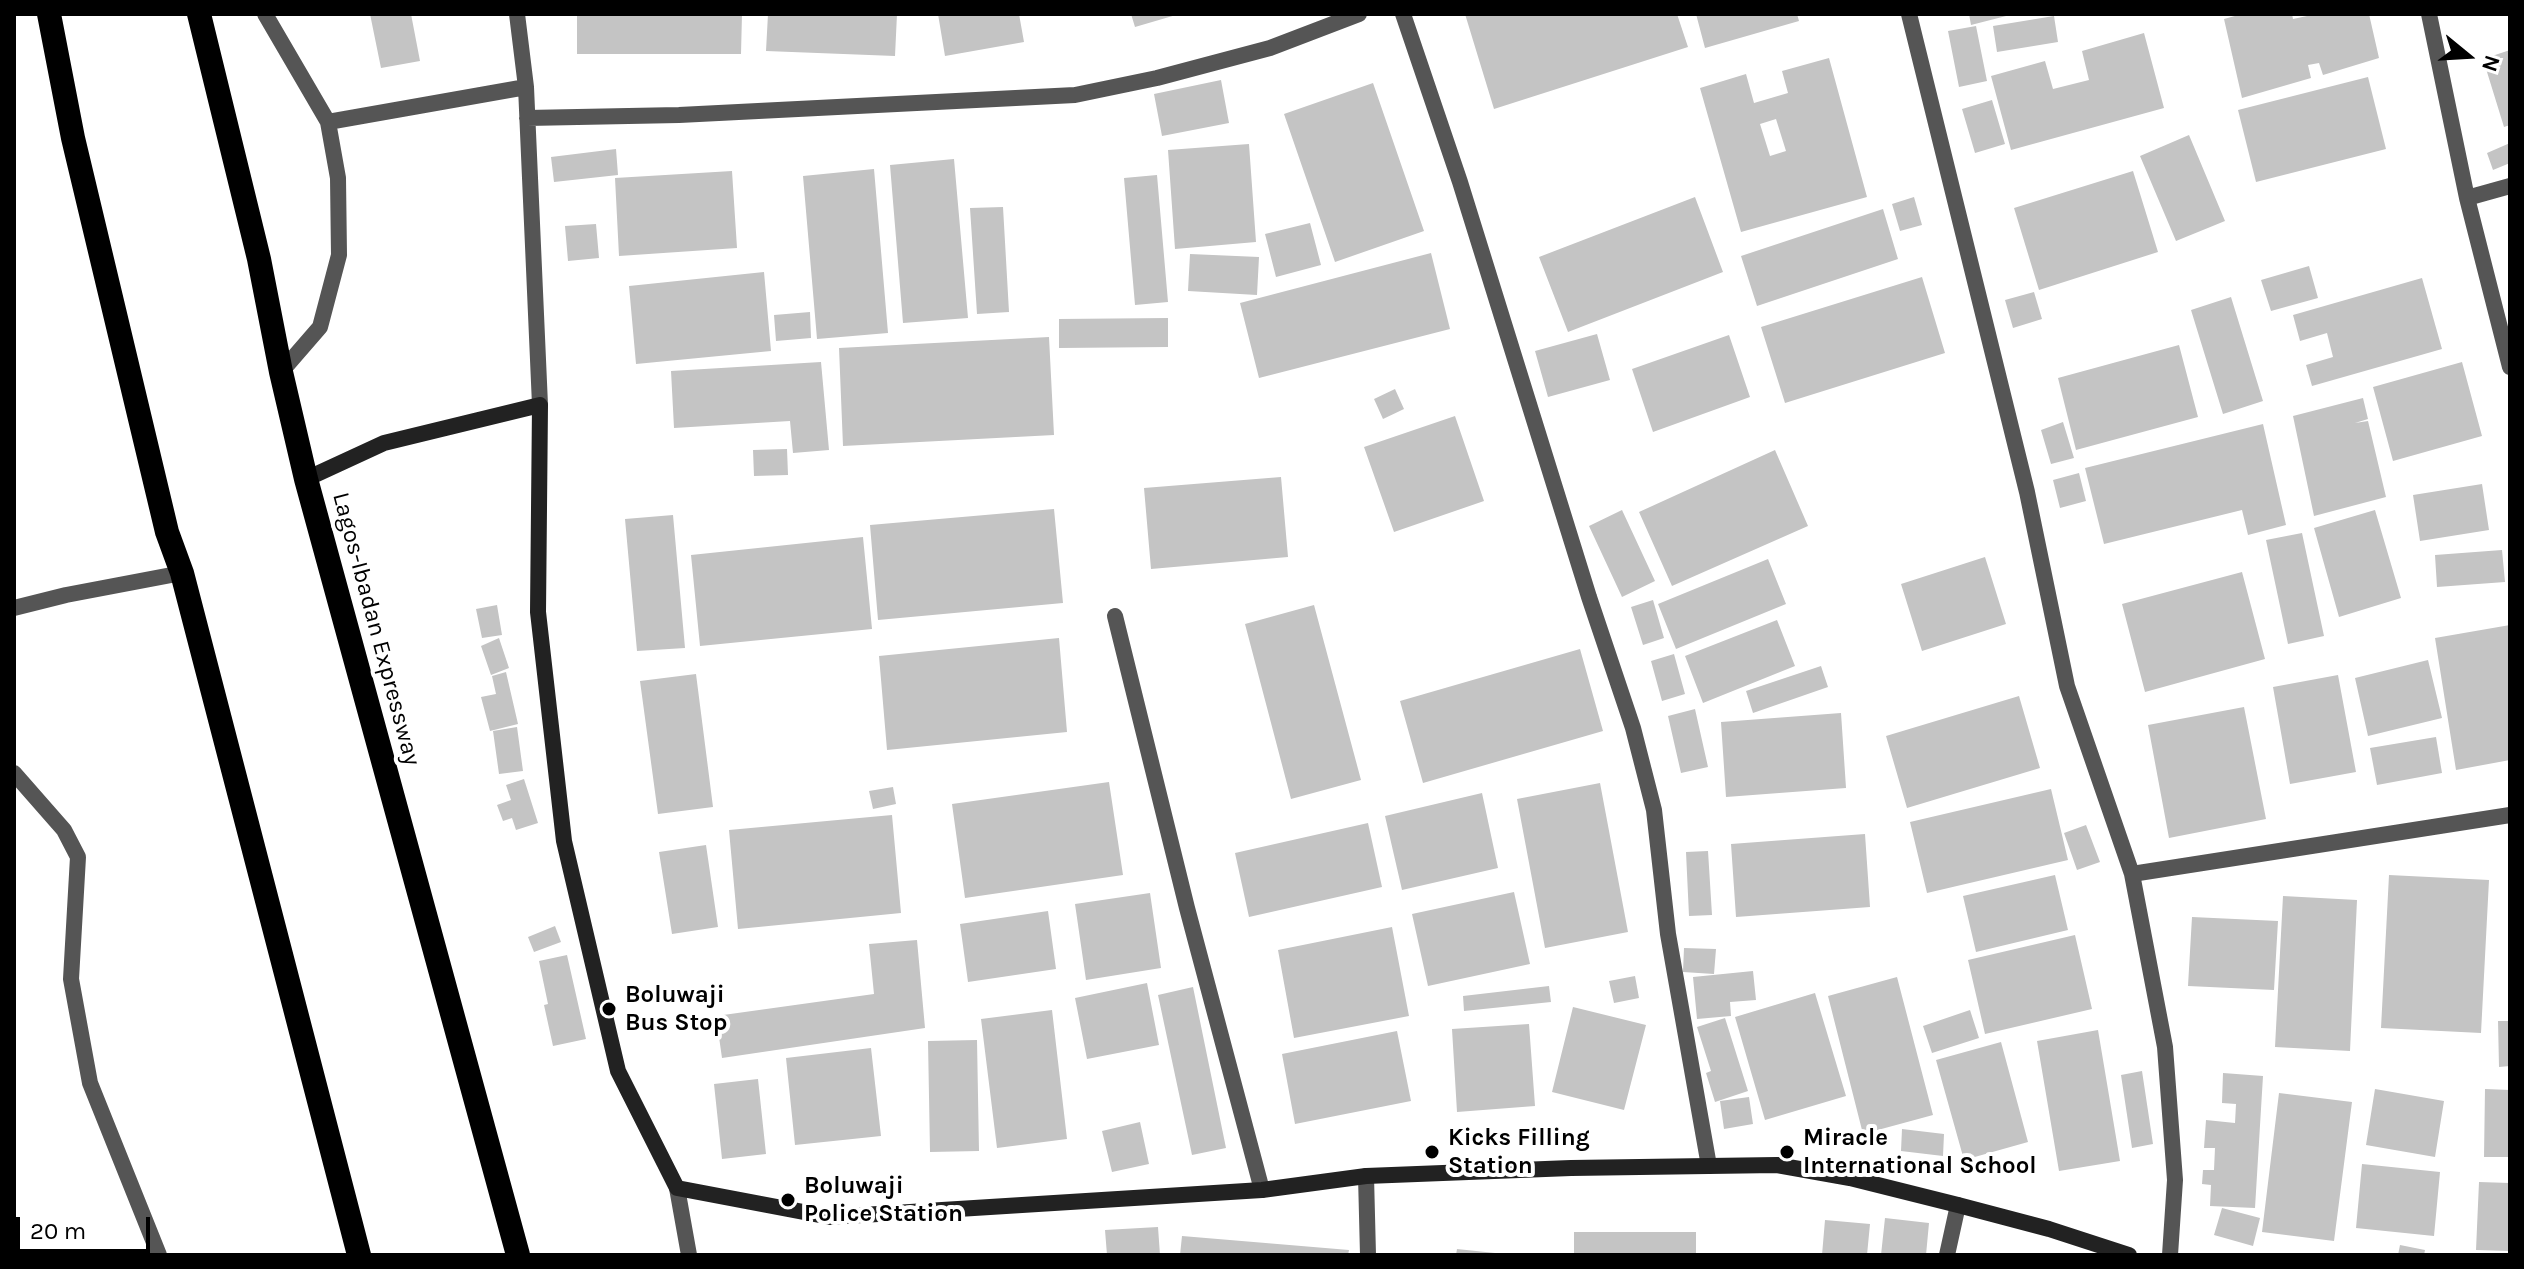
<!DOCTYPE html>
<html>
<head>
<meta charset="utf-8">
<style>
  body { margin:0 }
  #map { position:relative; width:2524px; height:1269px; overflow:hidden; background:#fff; font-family:Karla,sans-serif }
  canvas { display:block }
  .frame { position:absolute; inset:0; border:16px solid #000; pointer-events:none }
  .north { position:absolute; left:2428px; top:16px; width:80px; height:80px; -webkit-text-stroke:6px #fff; paint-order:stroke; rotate:108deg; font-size:22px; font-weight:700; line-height:32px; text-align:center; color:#000 }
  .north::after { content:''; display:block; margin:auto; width:28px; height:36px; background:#000; clip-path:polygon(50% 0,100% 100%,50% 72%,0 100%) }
  .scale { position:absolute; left:16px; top:1217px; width:134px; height:36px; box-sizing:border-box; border:4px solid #000; border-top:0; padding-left:10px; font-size:24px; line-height:28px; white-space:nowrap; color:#000; -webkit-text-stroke:6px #fff; paint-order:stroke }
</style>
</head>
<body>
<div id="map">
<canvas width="2524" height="1269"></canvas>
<div class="frame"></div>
<div class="north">N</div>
<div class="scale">20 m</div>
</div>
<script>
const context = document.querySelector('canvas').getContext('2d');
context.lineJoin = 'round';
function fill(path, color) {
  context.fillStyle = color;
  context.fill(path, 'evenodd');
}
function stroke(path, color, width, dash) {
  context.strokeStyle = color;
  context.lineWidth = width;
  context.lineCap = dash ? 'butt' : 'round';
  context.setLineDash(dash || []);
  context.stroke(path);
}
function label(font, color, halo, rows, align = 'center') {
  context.font = font + ' Karla,sans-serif';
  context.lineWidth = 8;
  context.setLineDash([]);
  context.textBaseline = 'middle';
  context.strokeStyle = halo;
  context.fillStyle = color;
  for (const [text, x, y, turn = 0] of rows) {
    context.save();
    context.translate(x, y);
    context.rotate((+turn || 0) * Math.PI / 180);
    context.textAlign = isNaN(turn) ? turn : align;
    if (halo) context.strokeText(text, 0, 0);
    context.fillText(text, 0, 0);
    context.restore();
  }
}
fill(new Path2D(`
  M 370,14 L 411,14 L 420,61 L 381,68 Z
  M 577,14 L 742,14 L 741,54 L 577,54 Z
  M 768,14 L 897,14 L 895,56 L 766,51 Z
  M 938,14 L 1019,14 L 1024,42 L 945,56 Z
  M 1131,14 L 1176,14 L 1176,15 L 1135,27 Z
  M 1465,14 L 1677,14 L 1688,47 L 1494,109 Z
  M 1696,14 L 1797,14 L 1799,21 L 1705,48 Z
  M 1969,14 L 2010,14 L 2010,15 L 1971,25 Z
  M 2242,14 L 2292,14 L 2293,19 L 2307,16 L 2306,14 L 2369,14 L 2379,58 L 2323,75 L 2319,63 L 2308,65 L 2311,78 L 2242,98 L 2224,19 Z
  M 2054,16 L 2058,42 L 1997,52 L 1993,26 Z
  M 1976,26 L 1987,81 L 1959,87 L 1948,31 Z
  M 2144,33 L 2164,108 L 2011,150 L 1991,76 L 2045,61 L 2053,89 L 2089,80 L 2082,51 Z
  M 2510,50 L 2510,125 L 2504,127 L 2483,59 Z
  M 1829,58 L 1867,197 L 1741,232 L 1700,88 L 1746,74 L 1754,103 L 1788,93 L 1782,71 ZM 1776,119 L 1786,151 L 1770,156 L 1760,124 Z
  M 2368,77 L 2386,149 L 2256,182 L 2238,110 Z
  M 1221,80 L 1229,123 L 1162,136 L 1154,94 Z
  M 1373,83 L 1424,231 L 1335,262 L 1284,114 Z
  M 1992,100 L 2005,144 L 1975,153 L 1962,109 Z
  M 2189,135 L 2225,221 L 2176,241 L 2140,156 Z
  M 2510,143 L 2510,163 L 2493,170 L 2487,153 Z
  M 1249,144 L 1256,242 L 1175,249 L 1168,150 Z
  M 616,149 L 618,175 L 554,182 L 551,157 Z
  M 954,159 L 968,318 L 903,323 L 890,165 Z
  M 874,169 L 888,333 L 817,339 L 803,176 Z
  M 732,171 L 737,248 L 619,256 L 615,178 Z
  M 2133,171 L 2158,252 L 2039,290 L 2014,208 Z
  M 1157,175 L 1168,302 L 1135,305 L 1124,178 Z
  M 1695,197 L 1723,272 L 1568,332 L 1539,257 Z
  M 1914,197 L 1922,225 L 1900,231 L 1892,204 Z
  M 1003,207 L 1009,312 L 977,314 L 970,208 Z
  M 1883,209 L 1898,259 L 1757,306 L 1741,256 Z
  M 1310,223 L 1321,265 L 1276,277 L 1265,234 Z
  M 596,224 L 599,258 L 568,261 L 565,226 Z
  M 1431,253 L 1450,329 L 1259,378 L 1240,303 Z
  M 1190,254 L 1259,257 L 1257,295 L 1188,291 Z
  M 2309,266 L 2318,298 L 2271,311 L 2261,280 Z
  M 764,272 L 771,351 L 636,364 L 629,286 Z
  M 1922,277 L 1945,353 L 1785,403 L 1761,327 Z
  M 2422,278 L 2442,349 L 2312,386 L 2306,365 L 2333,357 L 2327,333 L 2300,341 L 2293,315 Z
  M 2034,292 L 2042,319 L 2013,328 L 2005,300 Z
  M 2231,297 L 2263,401 L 2223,414 L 2191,310 Z
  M 810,312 L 811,338 L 776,341 L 774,315 Z
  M 1168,318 L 1168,347 L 1059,348 L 1059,319 Z
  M 1597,334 L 1610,380 L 1548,397 L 1535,351 Z
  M 1729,335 L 1750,397 L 1653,432 L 1632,369 Z
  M 1049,337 L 1054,435 L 843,446 L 839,348 Z
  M 2179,345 L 2198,417 L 2076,450 L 2058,378 Z
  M 821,362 L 829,450 L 793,453 L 790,421 L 674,428 L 671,371 Z
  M 2462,362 L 2482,436 L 2393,461 L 2373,387 Z
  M 1395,389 L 1404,409 L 1383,419 L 1374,399 Z
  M 2363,398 L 2368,419 L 2355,423 L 2368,421 L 2386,497 L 2314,516 L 2293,416 Z
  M 1455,416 L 1484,501 L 1394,532 L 1364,447 Z
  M 2063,422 L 2074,458 L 2051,464 L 2041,430 Z
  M 2263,424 L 2286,525 L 2248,535 L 2242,510 L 2104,544 L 2085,468 Z
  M 787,449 L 788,475 L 754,476 L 753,450 Z
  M 1775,450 L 1808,526 L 1672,586 L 1639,512 Z
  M 2079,473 L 2086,501 L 2060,508 L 2053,480 Z
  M 1281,477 L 1288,557 L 1151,569 L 1144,488 Z
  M 2482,484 L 2489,530 L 2420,541 L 2413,495 Z
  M 1054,509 L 1063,603 L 878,620 L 870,525 Z
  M 1622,510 L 1655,581 L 1622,597 L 1589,526 Z
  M 2375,510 L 2401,598 L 2339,617 L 2314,528 Z
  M 673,515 L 685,648 L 637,651 L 625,519 Z
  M 2302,533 L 2324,636 L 2288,644 L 2266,540 Z
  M 863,537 L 872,629 L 700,646 L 691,555 Z
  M 2502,550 L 2505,582 L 2437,587 L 2435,555 Z
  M 1985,557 L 2006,624 L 1922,651 L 1901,584 Z
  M 1768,559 L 1786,604 L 1676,649 L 1658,604 Z
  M 2242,572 L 2265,659 L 2145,692 L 2122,604 Z
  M 1653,600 L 1664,638 L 1643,645 L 1631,607 Z
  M 497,605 L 502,635 L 482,638 L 476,609 Z
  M 1314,605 L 1361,780 L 1291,799 L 1245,624 Z
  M 1777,620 L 1795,666 L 1703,703 L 1685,656 Z
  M 2510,625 L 2510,760 L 2456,770 L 2435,638 Z
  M 499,638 L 509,668 L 491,675 L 481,646 Z
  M 1059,638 L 1067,732 L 887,750 L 879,656 Z
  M 1580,649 L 1603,731 L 1423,783 L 1400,701 Z
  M 1674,654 L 1685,694 L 1662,701 L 1651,661 Z
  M 2428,660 L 2442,718 L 2368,736 L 2355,678 Z
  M 1821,666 L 1828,687 L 1753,713 L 1746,691 Z
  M 506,672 L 518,724 L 490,731 L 481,697 L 496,694 L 492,676 Z
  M 696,674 L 713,807 L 658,814 L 640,681 Z
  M 2338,675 L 2356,772 L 2290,784 L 2273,687 Z
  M 2019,696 L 2040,768 L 1907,808 L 1886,736 Z
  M 2244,707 L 2266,819 L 2169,838 L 2148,725 Z
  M 1695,709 L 1708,767 L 1681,773 L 1668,716 Z
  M 1841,713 L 1846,788 L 1726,797 L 1721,722 Z
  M 517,727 L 523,771 L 499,774 L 493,731 Z
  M 2436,737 L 2442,773 L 2377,785 L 2370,748 Z
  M 524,779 L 538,823 L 516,830 L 512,818 L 503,821 L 497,805 L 511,800 L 506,785 Z
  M 1109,782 L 1123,875 L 965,898 L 952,804 Z
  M 1600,783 L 1628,932 L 1545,948 L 1517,799 Z
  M 893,787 L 896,804 L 873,809 L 869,791 Z
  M 2051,789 L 2068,860 L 1927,893 L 1910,822 Z
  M 1482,793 L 1498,868 L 1402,890 L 1385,816 Z
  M 892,815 L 901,913 L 738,929 L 729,830 Z
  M 1368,823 L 1382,887 L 1249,917 L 1235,853 Z
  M 2086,825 L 2100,862 L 2077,870 L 2064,833 Z
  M 1865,834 L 1870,907 L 1736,917 L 1731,844 Z
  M 706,845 L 718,927 L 672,934 L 659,852 Z
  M 1708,851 L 1712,915 L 1689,916 L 1686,852 Z
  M 2055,875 L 2068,930 L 1976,952 L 1963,896 Z
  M 2389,875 L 2489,880 L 2481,1033 L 2381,1028 Z
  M 1514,892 L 1530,964 L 1428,986 L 1412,914 Z
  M 1150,893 L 1161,968 L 1086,980 L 1075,904 Z
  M 2283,896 L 2357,900 L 2350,1051 L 2275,1047 Z
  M 1048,911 L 1056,969 L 968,982 L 960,924 Z
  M 2192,917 L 2278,921 L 2274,990 L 2188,986 Z
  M 555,926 L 561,942 L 534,952 L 528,937 Z
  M 1392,927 L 1409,1016 L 1294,1038 L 1278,950 Z
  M 2075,935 L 2092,1009 L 1985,1034 L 1968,960 Z
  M 917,940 L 925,1028 L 722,1058 L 716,1016 L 874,994 L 869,944 Z
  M 1684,948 L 1716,949 L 1714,974 L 1683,972 Z
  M 567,955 L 586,1039 L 553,1046 L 544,1005 L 548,1004 L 539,961 Z
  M 1753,971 L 1756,1000 L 1730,1002 L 1731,1016 L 1697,1019 L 1693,977 Z
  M 1635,976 L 1639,998 L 1614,1003 L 1609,981 Z
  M 1897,977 L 1933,1115 L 1863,1134 L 1828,996 Z
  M 1147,983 L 1159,1045 L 1087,1059 L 1075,998 Z
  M 1549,986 L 1551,1002 L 1464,1011 L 1463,996 Z
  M 1193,987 L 1226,1148 L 1192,1155 L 1158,995 Z
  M 1815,993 L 1846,1096 L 1765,1120 L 1735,1017 Z
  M 1573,1007 L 1646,1025 L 1624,1110 L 1552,1092 Z
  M 1052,1010 L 1067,1139 L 997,1148 L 981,1019 Z
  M 1970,1010 L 1979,1038 L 1932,1053 L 1923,1026 Z
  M 1725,1018 L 1748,1091 L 1715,1102 L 1706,1073 L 1711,1071 L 1697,1027 Z
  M 2498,1021 L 2510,1021 L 2510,1066 L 2499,1067 Z
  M 1529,1024 L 1535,1106 L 1457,1112 L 1452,1029 Z
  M 2098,1030 L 2120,1161 L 2059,1171 L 2037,1041 Z
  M 1397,1031 L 1411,1101 L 1295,1124 L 1282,1054 Z
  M 977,1040 L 979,1151 L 930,1152 L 928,1041 Z
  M 2001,1042 L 2028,1142 L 1964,1160 L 1936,1060 Z
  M 871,1048 L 881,1136 L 795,1145 L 786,1058 Z
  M 2142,1071 L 2153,1144 L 2132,1148 L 2121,1075 Z
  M 2223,1073 L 2263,1076 L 2255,1208 L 2210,1206 L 2211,1185 L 2202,1184 L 2203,1170 L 2214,1170 L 2215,1148 L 2204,1148 L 2206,1120 L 2235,1123 L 2236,1104 L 2222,1103 Z
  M 758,1079 L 766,1154 L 722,1159 L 714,1084 Z
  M 2375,1089 L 2444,1101 L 2435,1157 L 2366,1145 Z
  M 2485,1089 L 2510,1090 L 2510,1157 L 2484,1157 Z
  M 2279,1093 L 2352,1102 L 2334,1241 L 2262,1232 Z
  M 1749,1097 L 1753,1124 L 1724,1129 L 1720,1101 Z
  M 1140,1122 L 1149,1164 L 1112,1172 L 1102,1131 Z
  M 1902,1129 L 1944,1134 L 1943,1156 L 1901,1151 Z
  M 2362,1164 L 2440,1172 L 2434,1236 L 2356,1228 Z
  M 2479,1182 L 2510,1183 L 2510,1251 L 2476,1250 Z
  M 2222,1208 L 2260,1218 L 2253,1246 L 2214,1235 Z
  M 1885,1218 L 1929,1223 L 1926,1255 L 1881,1255 Z
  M 1825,1220 L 1870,1224 L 1867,1255 L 1822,1255 Z
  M 1158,1227 L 1160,1255 L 1107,1255 L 1105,1230 Z
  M 1574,1232 L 1696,1232 L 1696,1255 L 1574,1255 Z
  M 1182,1236 L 1349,1250 L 1348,1255 L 1180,1255 Z
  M 2400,1245 L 2425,1250 L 2424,1255 L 2398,1255 Z
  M 1457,1249 L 1495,1253 L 1495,1255 L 1456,1255 Z`), '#c4c4c4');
stroke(new Path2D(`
  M 265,14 L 328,122 L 338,178 L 339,255 L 320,327 L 281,372
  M 517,14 L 526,87 L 540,405
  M 1403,14 L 1460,182 L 1589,597 L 1633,728 L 1654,810 L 1668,934 L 1709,1166
  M 1909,14 L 2027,492 L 2067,686 L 2132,874 L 2165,1047 L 2175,1180 L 2170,1255
  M 2429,14 L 2467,198 L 2510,367
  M 527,118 L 679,115 L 1075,95 L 1157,78 L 1270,48 L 1359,14
  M 328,122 L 526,87
  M 2467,198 L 2510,186
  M 14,608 L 66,595 L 182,573
  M 1115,616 L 1187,908 L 1262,1190
  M 14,773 L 64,830 L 78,857 L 71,979 L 90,1083 L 159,1255
  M 2132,874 L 2510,815
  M 1366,1176 L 1368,1255
  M 677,1188 L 689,1255
  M 1947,1255 L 1958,1205`), '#555', 16);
stroke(new Path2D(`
  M 306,479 L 384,443 L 540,405 L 538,612 L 564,841 L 618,1071 L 677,1188 L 830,1217 L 1262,1190 L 1366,1176 L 1571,1168 L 1777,1165 L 1850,1178 L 1958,1205 L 2049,1229 L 2129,1255`), '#222', 16);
stroke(new Path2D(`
  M 49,14 L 73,138 L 167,532 L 182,573 L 359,1255
  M 199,14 L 259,259 L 281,372 L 306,479 L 518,1255`), '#000', 24);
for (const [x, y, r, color] of [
  [609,1009,8,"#000"],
  [1432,1152,8,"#000"],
  [1787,1152,8,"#000"],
  [788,1200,8,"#000"]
]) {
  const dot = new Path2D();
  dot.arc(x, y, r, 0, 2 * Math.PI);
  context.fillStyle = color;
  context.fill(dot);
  stroke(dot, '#fff', 3);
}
label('24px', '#000', '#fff', [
  ["Lagos-Ibadan Expressway",376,629,75]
]);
label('bold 24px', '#000', '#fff', [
  ["Boluwaji",625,995],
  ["Bus Stop",625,1023],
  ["Kicks Filling",1448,1138],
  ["Station",1448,1166],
  ["Miracle",1803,1138],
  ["International School",1803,1166],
  ["Boluwaji",804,1186],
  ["Police Station",804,1214]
], 'left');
</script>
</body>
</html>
